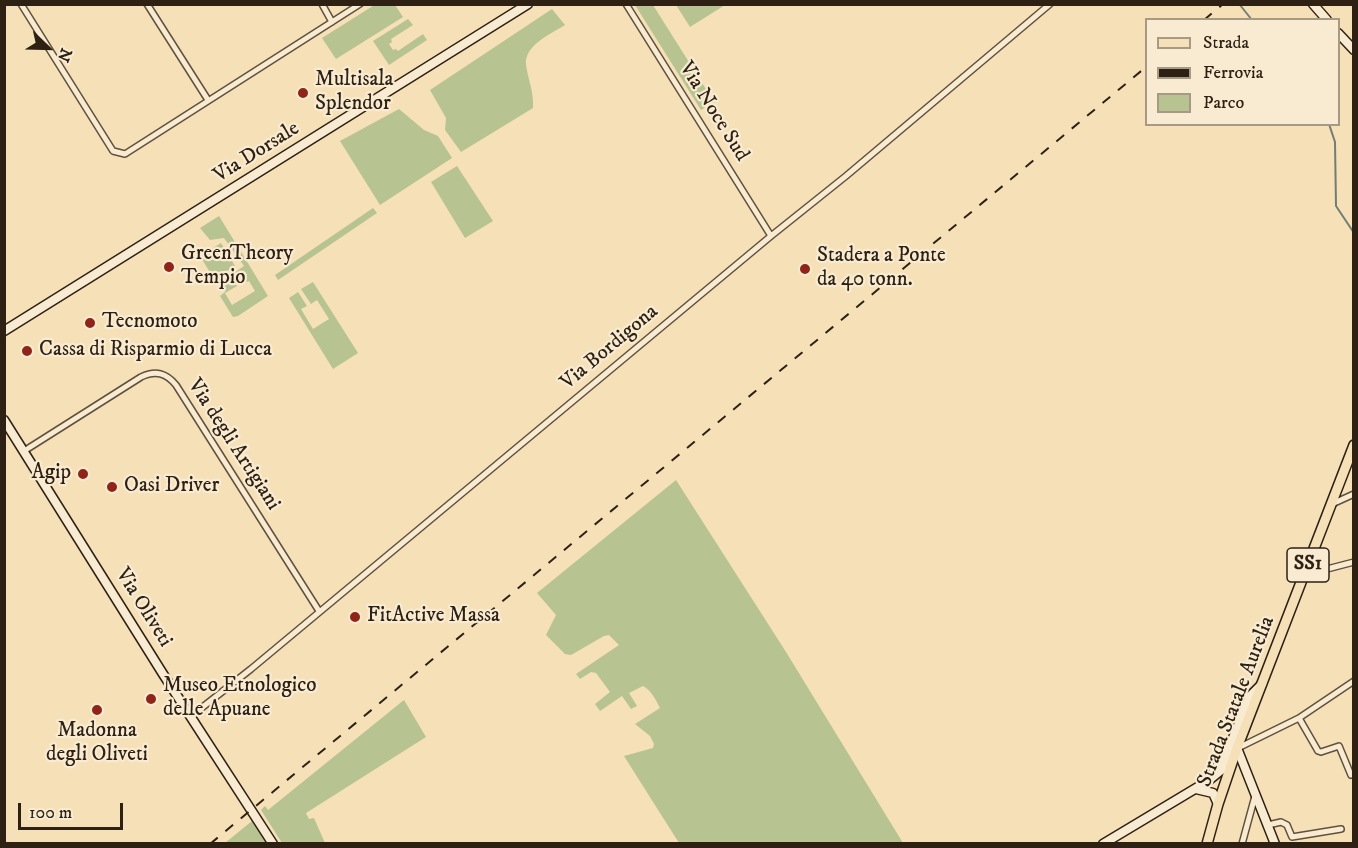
<!DOCTYPE html>
<html>
<head>
<meta charset="utf-8">
<style>
  body { margin:0 }
  #map { position:relative; width:1358px; height:848px; overflow:hidden; background:#f5e0b8; font-family:"IM FELL DW Pica",serif }
  canvas { display:block }
  .frame { position:absolute; inset:0; border:6px solid #2e2114; pointer-events:none }
  .legend { position:absolute; left:1145px; top:18px; width:195px; height:108px; box-sizing:border-box; background:#f8ebd1; border:2px solid #a79a85; margin:0; padding:8px 10px; list-style:none; font-size:18px; color:#2e2114 }
  .legend li { display:flex; align-items:center; gap:12px; height:30px }
  .legend b { width:30px; border:2px solid #a79a85 }
  .north { position:absolute; left:18px; top:18px; width:60px; height:60px; -webkit-text-stroke:4px #f8ebd1; paint-order:stroke; rotate:113deg; font-size:16px; font-weight:700; line-height:24px; text-align:center; color:#2e2114 }
  .north::after { content:''; display:block; margin:auto; width:21px; height:27px; background:#2e2114; clip-path:polygon(50% 0,100% 100%,50% 72%,0 100%) }
  .scale { position:absolute; left:18px; top:803px; width:105px; height:27px; box-sizing:border-box; border:3px solid #2e2114; border-top:0; padding-left:8px; font-size:18px; line-height:21px; white-space:nowrap; color:#2e2114; -webkit-text-stroke:4px #f8ebd1; paint-order:stroke }
</style>
</head>
<body>
<div id="map">
<canvas width="1358" height="848"></canvas>
<div class="frame"></div>
<ul class="legend">
<li><b style="height:8px;background:#f5e0b8"></b>Strada</li>
<li><b style="height:8px;background:#2e2114"></b>Ferrovia</li>
<li><b style="height:16px;background:#b8c392"></b>Parco</li>
</ul>
<div class="north">N</div>
<div class="scale">100 m</div>
</div>
<script>
const context = document.querySelector('canvas').getContext('2d');
context.lineJoin = 'round';
function fill(path, color) {
  context.fillStyle = color;
  context.fill(path, 'evenodd');
}
function stroke(path, color, width, dash) {
  context.strokeStyle = color;
  context.lineWidth = width;
  context.lineCap = dash ? 'butt' : 'round';
  context.setLineDash(dash || []);
  context.stroke(path);
}
function label(font, color, halo, rows, align = 'center') {
  context.font = font + ' "IM FELL DW Pica",serif';
  context.lineWidth = 4.5;
  context.setLineDash([]);
  context.textBaseline = 'middle';
  context.strokeStyle = halo;
  context.fillStyle = color;
  for (const [text, x, y, turn = 0] of rows) {
    context.save();
    context.translate(x, y);
    context.rotate((+turn || 0) * Math.PI / 180);
    context.textAlign = isNaN(turn) ? turn : align;
    if (halo) context.strokeText(text, 0, 0);
    context.fillText(text, 0, 0);
    context.restore();
  }
}
fill(new Path2D(`
  M 376,4 L 395,5 L 403,17 L 336,59 L 322,38 Z
  M 635,5 L 653,5 L 714,102 L 701,110 Z
  M 676,5 L 725,5 L 690,27 Z
  M 552,9 L 565,25 C 551,34 524,45 526,65 C 528,79 534,92 533,108 L 461,152 L 445,130 L 446,118 L 430,90 Z
  M 408,19 L 413,25 L 391,39 L 392,42 L 389,44 L 393,50 L 396,49 L 398,51 L 423,34 L 427,40 L 389,65 L 373,41 Z
  M 399,109 L 424,130 L 438,136 L 452,158 L 380,205 L 340,141 Z
  M 457,166 L 493,221 L 465,238 L 431,182 Z
  M 373,208 L 377,213 L 278,280 L 275,275 Z
  M 219,216 L 268,296 L 238,316 L 233,317 L 220,296 L 225,292 L 221,282 L 244,266 L 224,238 L 210,240 L 200,228 ZM 242,275 L 246,282 L 249,281 L 255,291 L 232,305 L 225,293 L 237,286 L 234,281 Z
  M 221,243 L 235,266 L 214,279 L 200,256 Z
  M 313,282 L 358,353 L 333,369 L 289,298 L 298,292 L 307,306 L 301,309 L 313,329 L 329,319 L 317,300 L 311,304 L 301,289 Z
  M 676,480 L 786,652 L 903,843 L 679,843 L 624,756 L 653,748 L 654,744 L 650,736 L 635,724 L 660,708 C 656,700 651,690 643,686 L 629,693 L 637,706 L 631,709 L 622,696 L 600,711 L 595,704 L 610,692 L 596,673 L 591,672 L 580,679 L 576,674 L 619,645 L 609,635 L 604,636 L 571,655 L 565,654 L 546,635 L 556,615 L 537,593 Z
  M 404,700 L 426,737 L 306,813 L 309,819 L 314,818 L 325,843 L 282,843 L 261,810 L 265,806 L 268,810 Z
  M 252,821 L 267,843 L 225,843 Z`), '#b8c392');
stroke(new Path2D(`
  M 1240,5 L 1252,20
  M 1329,124 L 1335,142 L 1336,206 L 1354,233`), '#717e74', 2);
const street = new Path2D(`
  M 21,4 L 113,151 L 125,154 L 360,4
  M 147,4 L 208,100
  M 322,4 L 332,22
  M 626,4 L 771,236
  M 24,451 L 141,377 C 156,370 166,373 176,385 L 319,611
  M 1332,504 L 1354,494
  M 1304,575 L 1354,562
  M 190,717 L 251,669 L 771,236 L 846,176 L 1050,4
  M 1299,718 L 1318,751 L 1321,752 L 1339,746 L 1351,775
  M 1238,748 L 1299,718 L 1354,681
  M 1268,825 L 1281,822 L 1287,825 L 1292,837 L 1341,829
  M 1242,844 L 1255,796`);
const secondary = new Path2D(`
  M 1313,4 L 1327,20
  M 1338,33 L 1354,50
  M 4,331 L 528,4
  M 4,420 L 163,674 L 273,844
  M 1237,748 L 1275,844
  M 1212,774 L 1226,755 L 1250,696 L 1262,684
  M 1196,789 L 1213,793 L 1218,804
  M 1103,844 L 1208,781 L 1224,768 L 1232,755`);
const primary = new Path2D(`
  M 1207,844 L 1218,804 L 1237,748 L 1354,445`);
stroke(street, '#60513d', 8);
stroke(secondary, '#2e2114', 11);
stroke(primary, '#2e2114', 12);
stroke(street, '#f8ebd1', 5);
stroke(secondary, '#f8ebd1', 8);
stroke(primary, '#f5e0b8', 9);
stroke(new Path2D(`
  M 1204,20 L 1223,4
  M 210,844 L 1146,67`), '#2e2114', 2, [10, 10]);
for (const [x, y, r, color] of [
  [303,93,6,"#8f2418"],
  [169,267,6,"#8f2418"],
  [805,269,6,"#8f2418"],
  [90,323,6,"#8f2418"],
  [27,351,6,"#8f2418"],
  [83,474,6,"#8f2418"],
  [112,487,6,"#8f2418"],
  [355,617,6,"#8f2418"],
  [151,699,6,"#8f2418"],
  [97,710,6,"#8f2418"]
]) {
  const dot = new Path2D();
  dot.arc(x, y, r, 0, 2 * Math.PI);
  context.fillStyle = color;
  context.fill(dot);
  stroke(dot, '#f8ebd1', 2);
}
for (const [x, y, w] of [
  [1308,565,42]
]) {
  const box = new Path2D();
  box.roundRect(x - w / 2, y - 17, w, 34, 4.5);
  context.fillStyle = '#f8ebd1';
  context.fill(box);
  stroke(box, '#2e2114', 1.5);
}
label('bold 20px', '#2e2114', null, [
  ["SS1",1308,565]
]);
label('21px', '#2e2114', '#f8ebd1', [
  ["Multisala",315,81],
  ["Splendor",315,105],
  ["GreenTheory",181,255],
  ["Tempio",181,279],
  ["Stadera a Ponte",817,257],
  ["da 40 tonn.",817,281],
  ["Tecnomoto",102,323],
  ["Cassa di Risparmio di Lucca",39,351],
  ["Agip",71,474,"right"],
  ["Oasi Driver",124,487],
  ["FitActive Massa",367,617],
  ["Museo Etnologico",163,687],
  ["delle Apuane",163,711],
  ["Madonna",97,732,"center"],
  ["degli Oliveti",97,756,"center"]
], 'left');
label('21px', '#2e2114', '#f8ebd1', [
  ["Via Noce Sud",713,112,58],
  ["Via Dorsale",257,153,-32],
  ["Via Bordigona",610,348,-40],
  ["Via degli Artigiani",233,445,57],
  ["Via Oliveti",143,608,58],
  ["Strada Statale Aurelia",1237,702,-69]
]);
</script>
</body>
</html>
